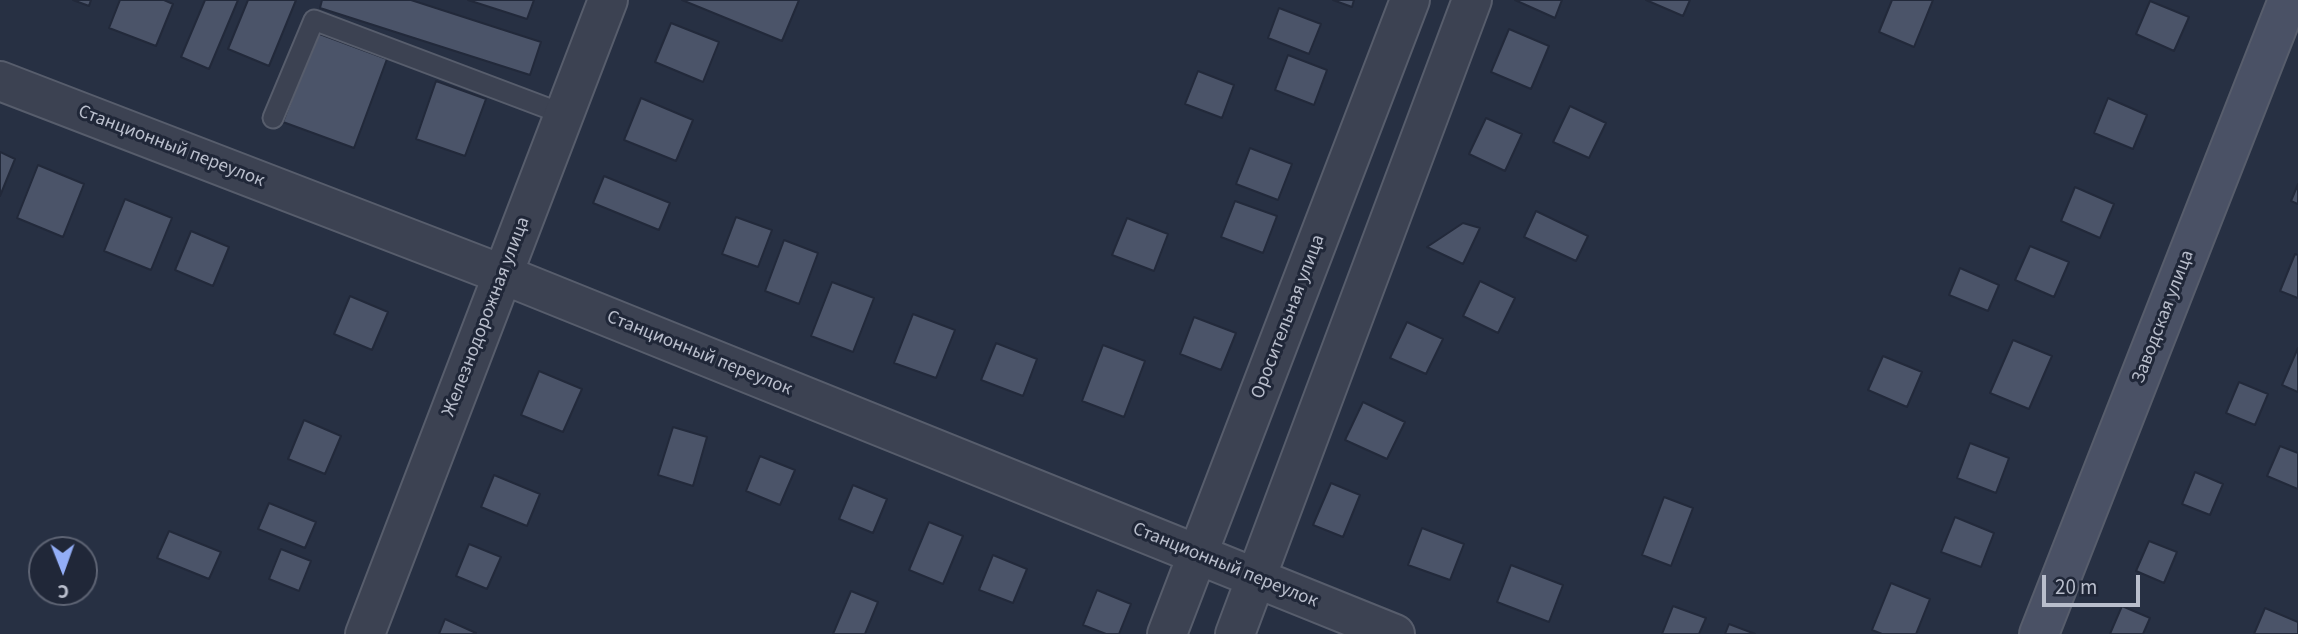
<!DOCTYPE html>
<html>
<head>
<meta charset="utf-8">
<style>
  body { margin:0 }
  #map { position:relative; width:2298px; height:634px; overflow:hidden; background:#273043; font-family:"Source Sans 3",sans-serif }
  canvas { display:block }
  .north { position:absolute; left:28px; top:536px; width:70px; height:70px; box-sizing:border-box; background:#202738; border:2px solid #5d6373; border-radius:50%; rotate:179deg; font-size:19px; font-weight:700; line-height:28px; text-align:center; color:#b9becc }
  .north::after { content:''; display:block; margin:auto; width:24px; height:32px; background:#93aef7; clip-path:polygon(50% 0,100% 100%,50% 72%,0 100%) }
  .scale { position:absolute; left:2042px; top:575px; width:98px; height:32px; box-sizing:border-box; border:4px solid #b9becc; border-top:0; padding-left:9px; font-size:21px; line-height:24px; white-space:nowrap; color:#b9becc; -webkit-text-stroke:5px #202738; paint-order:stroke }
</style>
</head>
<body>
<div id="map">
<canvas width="2298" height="634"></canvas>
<div class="north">С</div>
<div class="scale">20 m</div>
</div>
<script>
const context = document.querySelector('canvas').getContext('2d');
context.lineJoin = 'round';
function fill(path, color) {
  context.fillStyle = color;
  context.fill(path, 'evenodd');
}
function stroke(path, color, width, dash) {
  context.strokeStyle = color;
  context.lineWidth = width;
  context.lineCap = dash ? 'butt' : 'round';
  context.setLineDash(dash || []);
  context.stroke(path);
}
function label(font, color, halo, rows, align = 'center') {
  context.font = font + ' "Source Sans 3",sans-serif';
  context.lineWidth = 6;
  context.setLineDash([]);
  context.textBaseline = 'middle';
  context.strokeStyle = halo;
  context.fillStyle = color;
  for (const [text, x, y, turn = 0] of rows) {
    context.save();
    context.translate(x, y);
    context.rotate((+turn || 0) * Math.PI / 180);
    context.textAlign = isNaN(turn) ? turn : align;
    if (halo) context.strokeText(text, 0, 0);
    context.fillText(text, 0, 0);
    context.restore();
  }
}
const building = new Path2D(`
  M 73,0 L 91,0 L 89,6 Z
  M 120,0 L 164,0 L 173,4 L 156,46 L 109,28 Z
  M 205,0 L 238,0 L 209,69 L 181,57 Z
  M 248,0 L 296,0 L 269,66 L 228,49 Z
  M 322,0 L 411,0 L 541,42 L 530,75 L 320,8 Z
  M 468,0 L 534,0 L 527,19 Z
  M 682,0 L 799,0 L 782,41 Z
  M 1333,0 L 1354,0 L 1352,7 Z
  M 1515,0 L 1562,0 L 1555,18 Z
  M 1646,0 L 1690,0 L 1683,16 Z
  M 1892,0 L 1933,0 L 1914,47 L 1879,32 Z
  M 2150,1 L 2189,17 L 2174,51 L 2136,34 Z
  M 1279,8 L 1321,24 L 1309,54 L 1268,38 Z
  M 671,23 L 719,42 L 703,82 L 655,62 Z
  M 1509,29 L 1549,46 L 1531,89 L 1491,72 Z
  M 317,33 L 387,59 L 354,148 L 283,122 Z
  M 1288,55 L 1327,70 L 1314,105 L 1275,90 Z
  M 1198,71 L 1234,85 L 1222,118 L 1185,104 Z
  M 436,81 L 486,99 L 465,156 L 416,139 Z
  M 641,98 L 693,120 L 676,161 L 624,140 Z
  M 2108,98 L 2147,115 L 2133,149 L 2094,133 Z
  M 1570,106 L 1606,123 L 1589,158 L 1553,142 Z
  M 1486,118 L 1522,134 L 1505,171 L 1469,154 Z
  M 1250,148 L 1292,164 L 1278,200 L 1236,184 Z
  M 0,152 L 15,159 L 0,196 Z
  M 38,165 L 84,184 L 63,237 L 17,218 Z
  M 604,176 L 670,203 L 659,230 L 593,203 Z
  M 2298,184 L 2298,204 L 2291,201 Z
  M 2075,187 L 2114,204 L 2100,238 L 2061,221 Z
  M 125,199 L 172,218 L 151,270 L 104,251 Z
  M 1235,201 L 1277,216 L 1263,253 L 1221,237 Z
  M 1536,211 L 1588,236 L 1576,261 L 1524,237 Z
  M 736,217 L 772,230 L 758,267 L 722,254 Z
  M 1127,218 L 1168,234 L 1154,271 L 1112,255 Z
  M 1463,223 L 1480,228 L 1463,264 L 1427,247 Z
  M 191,231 L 229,247 L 213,286 L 175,270 Z
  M 784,240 L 818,253 L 799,304 L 765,291 Z
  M 2030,246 L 2069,262 L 2054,297 L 2015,280 Z
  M 2295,254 L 2298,255 L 2298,298 L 2280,291 Z
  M 1960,268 L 1999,285 L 1988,311 L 1949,295 Z
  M 1480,281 L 1515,298 L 1498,333 L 1463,316 Z
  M 832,282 L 874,298 L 853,352 L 811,336 Z
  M 350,296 L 388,312 L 372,350 L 334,334 Z
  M 913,314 L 955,330 L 936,378 L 894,363 Z
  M 1194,317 L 1236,333 L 1221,370 L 1180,354 Z
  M 1407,322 L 1443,339 L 1426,374 L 1390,358 Z
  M 2013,340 L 2052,356 L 2029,409 L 1990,393 Z
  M 996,343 L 1037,359 L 1023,396 L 981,380 Z
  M 1103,345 L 1145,361 L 1124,417 L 1082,401 Z
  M 2298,348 L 2298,392 L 2282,385 Z
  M 1883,356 L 1922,372 L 1907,407 L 1868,390 Z
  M 539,371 L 582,389 L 563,432 L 521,415 Z
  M 2239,382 L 2268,394 L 2255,425 L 2226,413 Z
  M 1363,402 L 1405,422 L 1387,459 L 1345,440 Z
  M 304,420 L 341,436 L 325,474 L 288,459 Z
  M 673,427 L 707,437 L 693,486 L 658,475 Z
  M 1970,443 L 2009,458 L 1996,493 L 1957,478 Z
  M 2280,446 L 2298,453 L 2298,489 L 2267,476 Z
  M 760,456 L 795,470 L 780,505 L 746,491 Z
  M 2195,472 L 2223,484 L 2210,515 L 2182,504 Z
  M 494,475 L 540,494 L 527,526 L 481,507 Z
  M 1331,483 L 1360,495 L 1343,537 L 1313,525 Z
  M 853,485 L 887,499 L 873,533 L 839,519 Z
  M 1664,497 L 1693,508 L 1671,566 L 1642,555 Z
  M 269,503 L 316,522 L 305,548 L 258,529 Z
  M 1955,517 L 1994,533 L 1981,567 L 1941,552 Z
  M 929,522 L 963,536 L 943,584 L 909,570 Z
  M 1422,528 L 1464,544 L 1450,580 L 1408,565 Z
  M 169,531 L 221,552 L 209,579 L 157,558 Z
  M 2149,541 L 2177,552 L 2164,583 L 2136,571 Z
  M 469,544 L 501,557 L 487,589 L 456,576 Z
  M 281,549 L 311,561 L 299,591 L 269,579 Z
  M 993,555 L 1027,569 L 1013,603 L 979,590 Z
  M 1511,565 L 1563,585 L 1549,622 L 1497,602 Z
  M 1891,583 L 1930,599 L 1916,634 L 1882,634 L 1872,630 Z
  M 1097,590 L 1131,604 L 1119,634 L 1106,634 L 1083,625 Z
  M 851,591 L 878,602 L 865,634 L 833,634 Z
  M 1673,606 L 1706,618 L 1699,634 L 1662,634 Z
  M 2122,606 L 2150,618 L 2143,634 L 2110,634 Z
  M 2265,608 L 2298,622 L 2298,634 L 2254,634 Z
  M 445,619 L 476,633 L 476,634 L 439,634 Z
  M 1729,624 L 1755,634 L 1725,634 Z`);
fill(building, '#4b5469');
stroke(building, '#22293a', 2);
const service = new Path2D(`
  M 273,118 L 314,20 L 563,114`);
const minor = new Path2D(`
  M 0,81 L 504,275 L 1395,634
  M 365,634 L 608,0
  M 1167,634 L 1410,0
  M 1235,634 L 1472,0`);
const secondary = new Path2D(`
  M 2039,634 L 2288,0`);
stroke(service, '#575d6c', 23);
stroke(minor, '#575d6c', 42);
stroke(secondary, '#575d6c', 42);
stroke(service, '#3c4252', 19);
stroke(minor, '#3c4252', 38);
stroke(secondary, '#4a5165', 38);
label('19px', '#b9becc', '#202738', [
  ["Станционный переулок",171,147,21],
  ["Железнодорожная улица",487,317,-69],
  ["Оросительная улица",1289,317,-69],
  ["Заводская улица",2164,317,-69],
  ["Станционный переулок",699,354,22],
  ["Станционный переулок",1225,566,22]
]);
</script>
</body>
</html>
